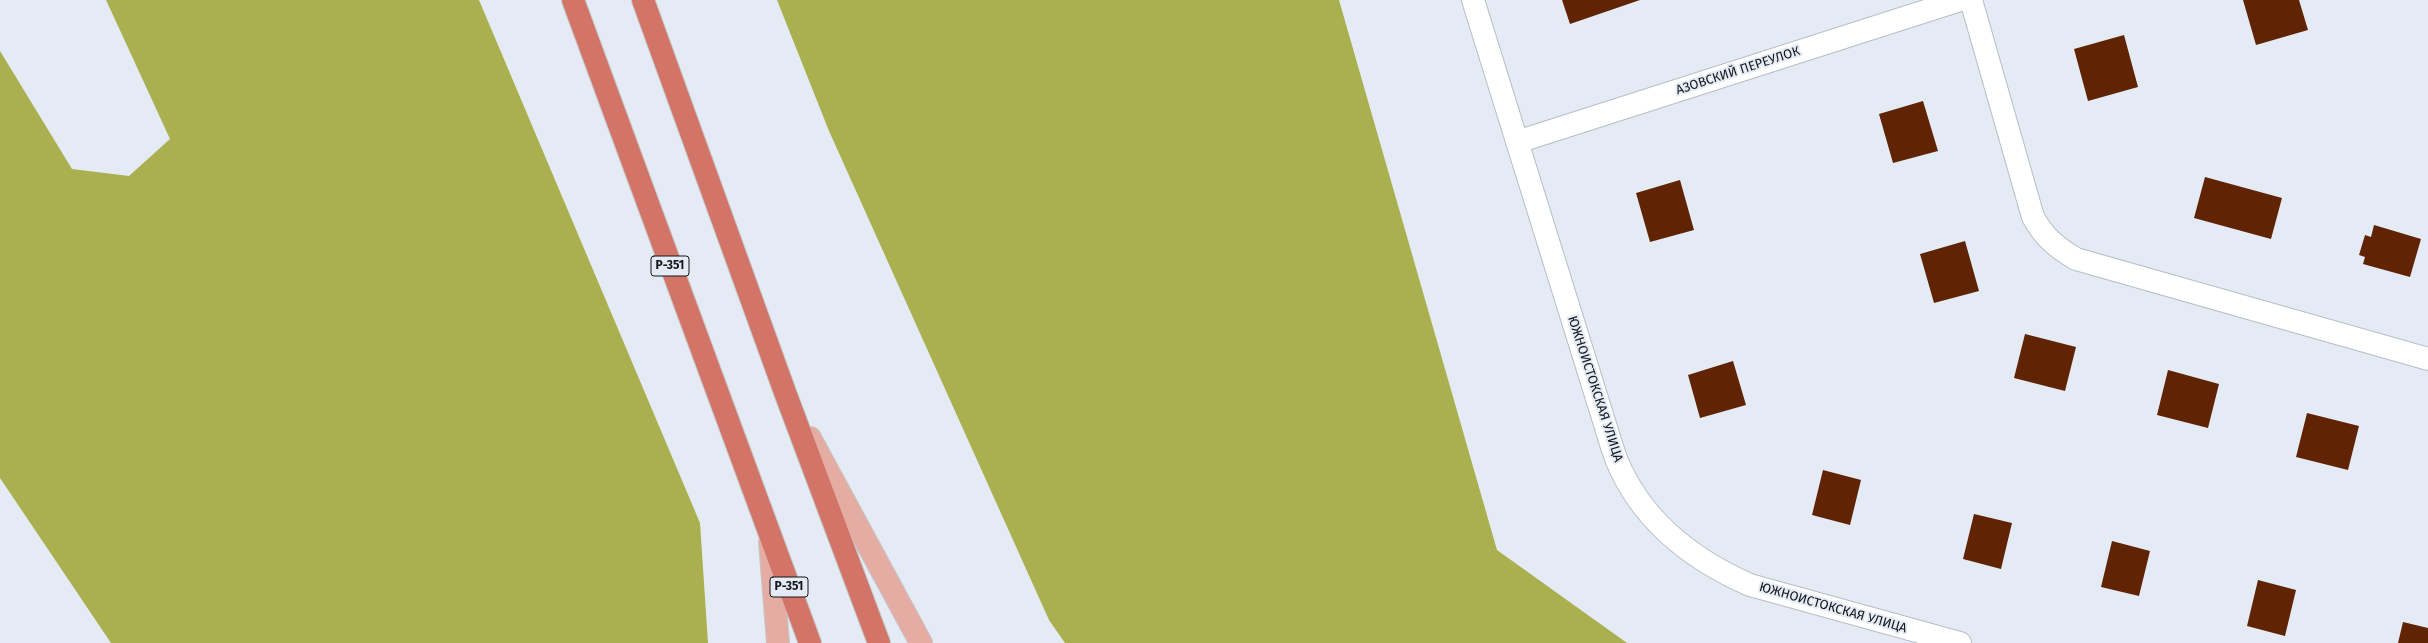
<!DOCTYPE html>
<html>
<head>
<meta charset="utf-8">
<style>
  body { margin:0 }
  canvas { display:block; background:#e4ebf4 }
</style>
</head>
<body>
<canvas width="2428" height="643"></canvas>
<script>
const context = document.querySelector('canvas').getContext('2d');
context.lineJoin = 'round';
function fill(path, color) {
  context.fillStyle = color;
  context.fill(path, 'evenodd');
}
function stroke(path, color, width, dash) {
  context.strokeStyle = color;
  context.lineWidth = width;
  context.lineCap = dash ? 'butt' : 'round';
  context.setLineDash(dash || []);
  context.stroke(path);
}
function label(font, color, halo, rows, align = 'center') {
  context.font = font + ' "Fira Sans",sans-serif';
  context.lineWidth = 4;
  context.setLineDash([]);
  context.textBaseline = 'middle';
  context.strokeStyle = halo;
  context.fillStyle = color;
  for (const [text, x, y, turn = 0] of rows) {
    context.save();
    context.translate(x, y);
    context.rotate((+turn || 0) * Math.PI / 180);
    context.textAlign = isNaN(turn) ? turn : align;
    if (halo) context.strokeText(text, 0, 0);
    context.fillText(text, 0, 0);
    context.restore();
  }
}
fill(new Path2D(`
  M 106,0 L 479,0 L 700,523 L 708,643 L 111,643 L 0,478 L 0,51 L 72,169 L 129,176 L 170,139 Z
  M 777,0 L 1339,0 L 1497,550 L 1627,643 L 1065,643 L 1049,620 L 829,131 Z`), '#aab050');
fill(new Path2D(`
  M 1562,0 L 1640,0 L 1570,24 Z
  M 2243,0 L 2299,0 L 2308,30 L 2256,45 Z
  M 2124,35 L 2138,87 L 2088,101 L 2074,49 Z
  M 1923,101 L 1938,151 L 1893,163 L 1879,114 Z
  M 2205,177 L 2282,198 L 2271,239 L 2194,218 Z
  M 1680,180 L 1694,230 L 1650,242 L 1636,193 Z
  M 2374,225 L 2421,239 L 2410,277 L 2363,264 L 2365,257 L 2359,255 L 2365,235 L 2371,237 Z
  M 1965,241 L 1979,291 L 1934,303 L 1920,254 Z
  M 2025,334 L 2076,347 L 2065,391 L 2014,378 Z
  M 1733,361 L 1746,405 L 1700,418 L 1688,375 Z
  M 2168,370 L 2219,384 L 2208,428 L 2157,415 Z
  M 2307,413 L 2359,426 L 2348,470 L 2296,457 Z
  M 1823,470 L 1861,480 L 1850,525 L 1812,515 Z
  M 1974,514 L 2012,523 L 2001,569 L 1963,559 Z
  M 2112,541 L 2150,551 L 2139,596 L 2101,587 Z
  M 2258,580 L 2296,590 L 2285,636 L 2247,626 Z
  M 2403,622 L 2428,628 L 2428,643 L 2398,643 Z`), '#602404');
const minor = new Path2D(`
  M 1473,0 L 1604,421 C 1608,434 1612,448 1617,461 C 1642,521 1693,560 1750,585 L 1960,643
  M 1971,0 L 2033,217 C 2044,237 2056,247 2076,259 L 2428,359
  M 1517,142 L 1960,0`);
const major = new Path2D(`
  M 810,438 L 921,643
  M 770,542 L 778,643`);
const highway = new Path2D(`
  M 573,0 L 810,643
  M 643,0 L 786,395 L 879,643`);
stroke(minor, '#b6bdc6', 24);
stroke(major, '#c6c7c8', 24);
stroke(highway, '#c6c7c8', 24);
stroke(minor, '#fff', 22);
stroke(major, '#e5aca4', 22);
stroke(highway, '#d37468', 22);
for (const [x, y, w] of [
  [670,266,38],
  [789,587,38]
]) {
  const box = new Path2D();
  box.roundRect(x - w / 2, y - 10, w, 20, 3);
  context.fillStyle = '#e4ebf4';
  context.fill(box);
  stroke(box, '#131619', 1);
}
label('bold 12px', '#131619', null, [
  ["Р-351",670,266],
  ["Р-351",789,587]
]);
label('13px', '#131619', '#e4ebf4', [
  ["АЗОВСКИЙ ПЕРЕУЛОК",1738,71,-18],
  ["ЮЖНОИСТОКСКАЯ УЛИЦА",1595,389,72],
  ["ЮЖНОИСТОКСКАЯ УЛИЦА",1833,608,16]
]);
</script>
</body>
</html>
